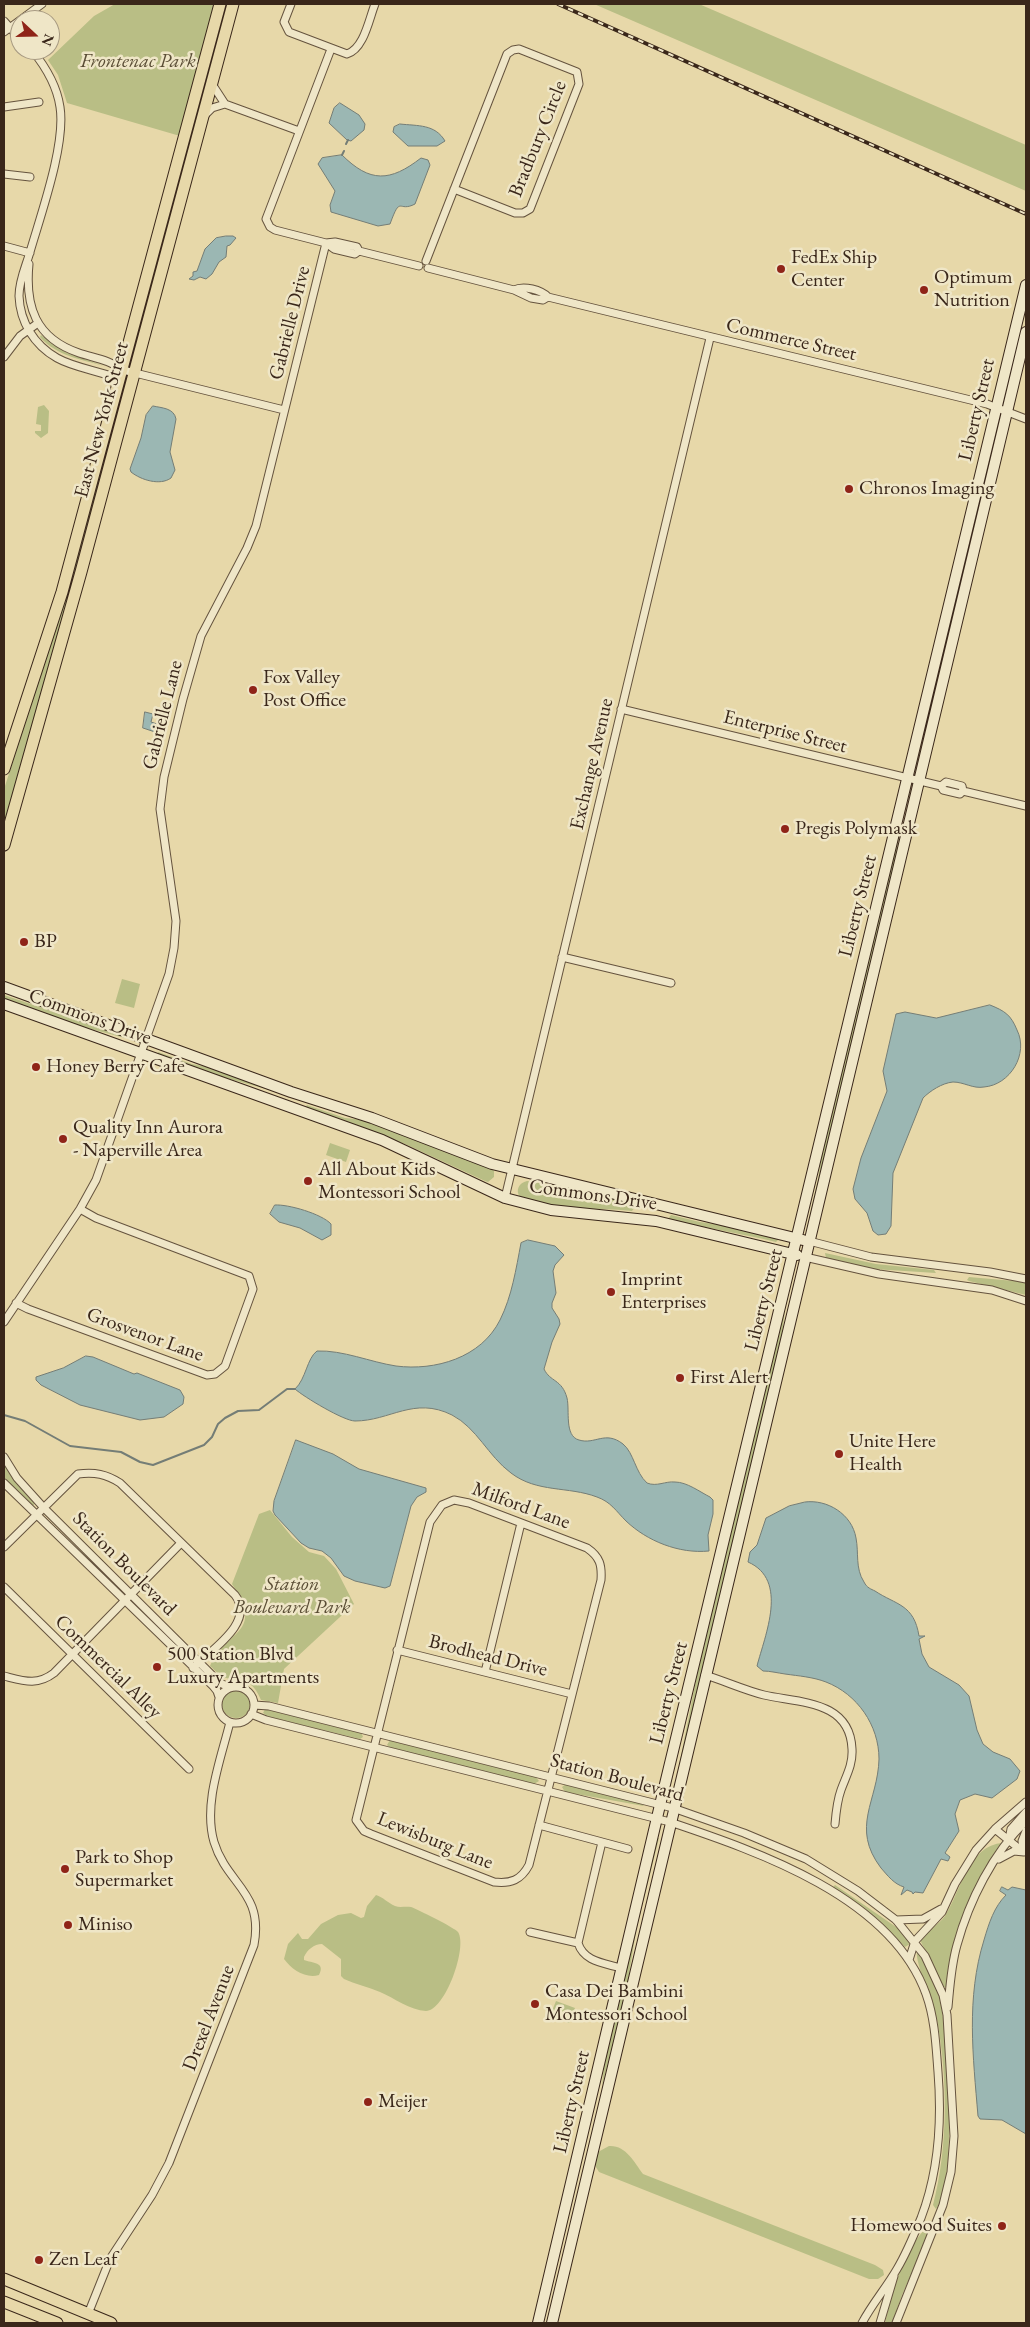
<!DOCTYPE html>
<html>
<head>
<meta charset="utf-8">
<style>
  body { margin:0 }
  #map { position:relative; width:1030px; height:2327px; overflow:hidden; background:#e7d8a9; font-family:"EB Garamond",serif }
  canvas { display:block }
  .frame { position:absolute; inset:0; border:5px solid #3a271a; pointer-events:none }
  .north { position:absolute; left:10px; top:10px; width:50px; height:50px; box-sizing:border-box; background:#efe6c7; border:1px solid #a79a82; border-radius:50%; rotate:111deg; font-size:14px; font-weight:700; line-height:20px; text-align:center; color:#3a271a }
  .north::after { content:''; display:block; margin:auto; width:18px; height:22px; background:#8f2418; clip-path:polygon(50% 0,100% 100%,50% 72%,0 100%) }
</style>
</head>
<body>
<div id="map">
<canvas width="1030" height="2327"></canvas>
<div class="frame"></div>
<div class="north">N</div>
</div>
<script>
const context = document.querySelector('canvas').getContext('2d');
context.lineJoin = 'round';
function fill(path, color) {
  context.fillStyle = color;
  context.fill(path, 'evenodd');
}
function stroke(path, color, width, dash) {
  context.strokeStyle = color;
  context.lineWidth = width;
  context.lineCap = dash ? 'butt' : 'round';
  context.setLineDash(dash || []);
  context.stroke(path);
}
function label(font, color, halo, rows, align = 'center') {
  context.font = font + ' "EB Garamond",serif';
  context.lineWidth = 5;
  context.setLineDash([]);
  context.textBaseline = 'middle';
  context.strokeStyle = halo;
  context.fillStyle = color;
  for (const [text, x, y, turn = 0] of rows) {
    context.save();
    context.translate(x, y);
    context.rotate((+turn || 0) * Math.PI / 180);
    context.textAlign = isNaN(turn) ? turn : align;
    if (halo) context.strokeText(text, 0, 0);
    context.fillText(text, 0, 0);
    context.restore();
  }
}
fill(new Path2D(`
  M 115,4 L 216,4 L 180,136 L 67,103 L 58,75 L 48,60 L 94,16 Z
  M 224,4 L 229,4 L 145,314 L 153,268 Z
  M 594,4 L 699,4 L 1026,145 L 1026,191 Z
  M 41,335 L 67,353 L 104,366 C 80,359 57,356 40,337 Z
  M 44,405 L 49,411 L 48,433 L 41,438 L 35,433 L 35,431 L 41,431 L 41,425 L 36,424 L 38,407 Z
  M 110,432 L 103,474 L 4,825 L 4,789 L 62,610 Z
  M 989,459 L 984,496 L 921,761 L 919,760 L 927,726 L 932,688 Z
  M 906,799 L 907,800 L 899,836 L 893,875 L 808,1228 L 807,1227 L 818,1179 L 824,1141 Z
  M 122,979 L 140,984 L 134,1008 L 115,1003 Z
  M 4,995 L 129,1037 L 129,1039 L 68,1023 L 4,1000 Z
  M 158,1052 L 192,1064 L 214,1068 L 277,1092 L 219,1076 L 158,1055 Z
  M 307,1105 L 345,1118 L 365,1120 L 491,1168 L 494,1171 L 494,1177 L 488,1182 L 485,1181 L 405,1144 L 305,1108 Z
  M 330,1143 L 350,1150 L 346,1162 L 326,1155 Z
  M 527,1181 L 577,1189 L 633,1203 L 635,1207 L 632,1211 C 613,1209 596,1209 577,1209 C 558,1209 539,1202 520,1197 C 515,1190 519,1183 527,1181 Z
  M 671,1215 L 700,1222 L 730,1226 L 779,1238 L 778,1240 L 776,1242 C 740,1233 704,1228 668,1219 Z
  M 825,1253 L 876,1264 L 934,1270 L 936,1273 L 873,1269 L 826,1258 Z
  M 796,1263 L 785,1310 L 780,1350 L 674,1791 L 705,1635 Z
  M 969,1277 L 1026,1282 L 1026,1295 L 969,1281 L 967,1280 Z
  M 4,1464 L 20,1487 L 34,1502 L 34,1505 L 32,1505 L 4,1478 Z
  M 270,1510 L 292,1537 L 309,1552 L 324,1556 L 336,1569 L 354,1604 L 284,1669 L 278,1703 L 261,1700 C 252,1679 246,1683 226,1678 C 220,1677 215,1670 210,1666 C 228,1627 265,1635 232,1584 L 259,1514 Z
  M222 1704a14 14 0 1 1 28 0a14 14 0 1 1-28 0Z
  M 265,1709 L 361,1732 L 363,1737 L 360,1739 L 269,1717 L 263,1713 Z
  M 390,1740 L 535,1776 L 539,1781 L 534,1784 L 391,1748 L 387,1745 Z
  M 566,1784 L 642,1804 L 644,1806 L 565,1792 L 562,1787 Z
  M 657,1838 L 659,1838 L 636,1931 L 627,1987 L 602,2086 L 605,2055 Z
  M 1003,1843 L 994,1857 L 950,1964 L 946,1987 L 944,1987 L 921,1942 L 921,1937 C 929,1930 939,1924 945,1916 C 961,1891 968,1845 1003,1843 Z
  M 835,1885 L 899,1929 L 910,1944 L 905,1947 L 878,1919 L 838,1891 L 833,1887 Z
  M 376,1895 C 383,1897 388,1903 395,1906 C 400,1908 405,1906 411,1907 C 417,1909 455,1928 458,1932 C 468,1947 445,2011 426,2011 C 410,2010 394,1998 380,1992 C 368,1987 355,1984 344,1979 L 341,1976 L 341,1959 L 322,1944 C 314,1944 307,1950 304,1957 L 304,1960 C 312,1963 326,1962 319,1975 C 306,1979 292,1970 284,1959 L 288,1944 L 298,1933 L 302,1939 L 308,1939 L 321,1924 L 338,1915 L 351,1913 L 361,1918 L 364,1917 L 367,1906 Z
  M 917,1952 C 927,1966 936,1984 940,2000 C 948,2034 958,2184 936,2209 L 933,2205 C 948,2149 948,2078 937,2020 C 934,2003 915,1964 917,1952 Z
  M 556,2001 L 575,2008 L 569,2023 L 550,2016 Z
  M 609,2146 C 626,2145 634,2162 643,2174 L 875,2265 L 883,2270 L 884,2275 L 878,2279 L 869,2279 L 599,2172 L 594,2164 L 598,2152 Z
  M 925,2229 L 929,2231 L 929,2234 L 902,2295 L 892,2323 L 885,2323 C 893,2292 902,2253 925,2229 Z`), '#b9be85');
const water = new Path2D(`
  M 340,103 L 359,115 L 365,124 L 364,130 L 351,141 L 347,140 L 329,123 L 334,108 Z
  M 400,124 C 418,126 435,124 445,141 L 437,146 L 408,146 L 393,132 L 394,127 Z
  M 342,155 C 370,183 390,182 421,158 L 428,160 L 430,165 L 415,204 C 398,213 401,194 390,224 L 378,226 L 331,212 L 330,205 L 335,191 L 318,164 L 322,158 Z
  M 226,236 L 233,236 L 236,238 L 230,245 L 227,246 L 226,257 L 219,262 L 212,274 L 206,279 L 200,277 L 194,280 L 189,279 L 193,276 L 193,272 L 197,271 L 205,249 L 216,238 Z
  M 153,406 C 162,408 174,408 176,419 L 170,452 L 175,470 L 171,478 C 160,486 141,480 131,472 L 130,469 L 141,438 L 146,415 Z
  M 145,712 L 153,714 L 151,722 L 157,724 L 155,732 L 143,728 Z
  M 990,1005 C 1005,1011 1011,1015 1017,1030 C 1029,1054 1010,1085 984,1087 C 973,1089 964,1082 953,1082 C 942,1083 930,1091 923,1098 L 893,1173 L 891,1226 L 886,1234 L 878,1235 L 873,1231 L 867,1213 L 855,1199 L 853,1189 L 861,1158 L 887,1091 L 883,1071 L 896,1014 L 905,1012 L 936,1018 Z
  M 275,1205 C 288,1204 322,1214 331,1224 L 331,1235 L 322,1240 L 300,1228 L 279,1222 L 270,1214 Z
  M 528,1240 L 555,1246 L 564,1255 L 555,1265 L 553,1271 L 556,1293 L 552,1303 L 552,1308 L 559,1319 L 560,1324 L 552,1342 L 544,1369 C 550,1382 562,1379 567,1398 C 570,1410 564,1436 579,1440 C 595,1445 605,1430 623,1444 C 634,1453 635,1472 647,1483 C 657,1487 665,1481 675,1482 C 687,1482 700,1492 710,1497 L 713,1500 L 713,1514 L 708,1535 L 709,1551 C 679,1554 647,1541 626,1521 C 616,1511 611,1502 597,1497 C 568,1486 537,1493 511,1473 C 488,1456 477,1428 452,1415 C 414,1396 390,1421 355,1421 C 344,1421 304,1397 295,1389 C 306,1379 307,1358 317,1351 C 343,1350 370,1362 396,1366 C 435,1371 481,1358 500,1320 C 512,1296 516,1269 521,1243 Z
  M 86,1356 L 93,1357 L 134,1374 L 137,1373 L 180,1390 L 184,1397 L 183,1404 L 164,1417 L 140,1420 L 80,1405 L 41,1385 L 36,1380 L 36,1377 L 63,1368 Z
  M 296,1440 L 333,1454 L 359,1469 L 426,1488 L 426,1492 L 417,1497 L 411,1506 L 390,1586 L 385,1588 L 355,1581 L 344,1576 L 331,1558 L 322,1551 L 309,1548 L 301,1543 L 275,1515 L 273,1511 L 274,1501 Z
  M 805,1502 C 827,1499 852,1514 856,1538 C 859,1553 855,1568 864,1582 C 867,1588 871,1589 875,1591 C 896,1605 914,1604 919,1636 L 925,1636 L 919,1639 L 922,1654 L 929,1667 L 959,1685 L 969,1696 L 977,1730 L 983,1744 L 993,1752 L 1010,1759 L 1020,1771 L 1017,1779 L 992,1798 L 975,1794 L 960,1800 L 955,1814 L 959,1831 L 945,1853 L 950,1857 L 948,1861 L 941,1859 L 923,1893 L 915,1892 L 913,1894 L 912,1892 L 907,1890 L 901,1895 L 904,1887 C 894,1884 888,1876 881,1868 C 850,1827 878,1801 879,1759 C 879,1725 857,1694 826,1682 C 813,1677 799,1676 785,1674 C 778,1673 770,1671 763,1671 L 757,1666 C 765,1635 789,1580 748,1562 L 750,1552 L 757,1545 L 766,1518 L 789,1506 Z
  M 1002,1887 L 1008,1890 L 1012,1887 L 1026,1890 L 1026,2134 L 1002,2120 L 980,2119 L 978,2116 C 973,2056 966,1998 984,1940 C 989,1923 994,1907 1006,1895 L 1000,1891 Z`);
fill(water, '#9bb7b3');
stroke(water, '#747d76', 1);
stroke(new Path2D(`
  M 346,144 L 348,140
  M 342,155 L 344,151
  M 4,1415 L 25,1421 L 70,1446 L 121,1452 L 140,1462 L 153,1465 L 204,1445 L 212,1437 L 218,1424 L 225,1418 L 238,1411 L 259,1410 L 287,1389 L 295,1389`), '#747d76', 2);
const street = new Path2D(`
  M 291,4 L 284,22 L 289,32 L 347,54 C 364,49 369,19 375,4
  M 4,21 L 20,39
  M 4,32 L 42,4
  M 32,50 C 45,66 57,86 60,107 C 66,144 41,214 30,252 C 26,266 19,280 19,296 C 20,322 34,345 57,358 C 73,367 94,370 111,376 L 122,370
  M 212,84 L 225,104 L 299,131
  M 4,107 L 39,102
  M 205,115 L 212,108 L 225,104
  M 4,174 L 30,177
  M 335,242 L 357,247 L 359,251 L 355,254 L 334,249 L 326,243 Z
  M 4,246 L 30,253
  M 359,251 L 419,266
  M 426,261 L 507,54 L 513,50 L 519,49 L 577,72 L 579,84 L 530,209 L 523,213 L 515,213 L 454,189
  M 29,264 C 25,306 35,338 79,353 C 94,358 110,360 123,370 L 284,410
  M 428,268 L 514,290 L 531,298 L 543,300 L 548,297
  M 514,290 C 524,285 541,290 548,297 L 987,404 L 1026,419
  M 4,357 L 20,336 L 38,323
  M 621,709 L 941,786 L 943,790 L 960,794 L 963,791 L 1026,806
  M 941,786 L 946,782 L 962,786 L 963,791
  M 562,957 L 671,983
  M 505,1198 L 710,338
  M 809,1241 L 871,1257 L 990,1272 L 1026,1279
  M 805,1257 L 879,1274 L 992,1290 L 1026,1301
  M 16,1303 L 28,1309 L 207,1375 L 215,1374 L 225,1366 L 253,1289 L 249,1276 L 96,1218 L 80,1209
  M 4,1322 L 80,1209 L 96,1180 L 169,974 L 174,948 L 176,921 L 160,809 L 164,777 L 183,699 L 201,636 L 247,548 L 256,526 L 326,243 L 275,230 L 270,227 L 266,219 L 331,49
  M 4,1457 L 17,1478 L 44,1508 L 220,1683 L 229,1687
  M 4,1483 L 213,1686 L 217,1691 L 219,1697
  M 454,1500 L 469,1503 L 587,1548 C 600,1557 602,1565 601,1580 L 529,1865 C 521,1880 511,1884 494,1882 L 371,1834 L 364,1831 L 356,1820 L 430,1522 L 442,1505 Z
  M 4,1547 L 78,1474 C 95,1472 106,1474 120,1483 L 235,1595 C 256,1622 211,1650 193,1668
  M 4,1587 L 189,1769
  M 397,1650 L 572,1694
  M 485,1672 L 521,1523
  M 705,1675 C 725,1681 744,1690 764,1695 C 799,1703 850,1700 852,1749 C 853,1765 846,1776 841,1790 C 837,1801 836,1812 835,1824
  M 4,1676 C 24,1681 37,1686 54,1673 L 181,1543
  M218 1705a18 18 0 1 1 36 0a18 18 0 1 1-36 0Z
  M 254,1705 L 269,1706 L 673,1808 L 744,1833 L 806,1859 L 858,1891 L 896,1920 L 925,1956 L 943,1995 L 947,2015 L 954,2136 L 951,2172 L 943,2205 L 896,2323
  M 251,1714 L 266,1720 L 670,1822 C 759,1852 891,1897 926,1994 C 935,2019 936,2046 938,2072 C 942,2122 939,2171 921,2218 C 914,2235 906,2254 897,2269 C 886,2288 872,2304 862,2323
  M 539,1825 L 602,1842 L 578,1943 C 584,1962 604,1963 621,1968
  M 995,1829 L 1022,1851
  M 1009,1840 L 1011,1829 L 1026,1812
  M 602,1842 L 628,1849
  M 1024,1852 L 1022,1841 L 1026,1831
  M 999,1859 L 1014,1851 L 1024,1852
  M 896,1920 L 923,1919 L 941,1909
  M 530,1932 L 578,1943
  M 909,1960 L 915,1941 L 942,1912 L 955,1884 L 976,1850 L 995,1829 L 1026,1802
  M 948,2007 C 950,1986 951,1966 957,1945 C 969,1901 993,1853 1026,1821
  M 88,2314 L 110,2259 L 152,2195 L 169,2163 L 254,1945 C 264,1892 227,1885 214,1842 C 203,1804 221,1759 230,1722
  M 880,2323 L 894,2276`);
const secondary = new Path2D(`
  M 4,987 L 291,1092 L 372,1118 L 492,1164 L 803,1240
  M 4,1004 L 382,1140 L 505,1198 L 551,1210 L 656,1221 L 797,1255
  M 538,2323 L 660,1805 L 1026,285
  M 552,2323 L 1026,332`);
const primary = new Path2D(`
  M 4,769 L 62,592 L 220,4
  M 4,845 L 81,572 L 233,4
  M 4,2279 L 111,2323
  M 4,2302 L 57,2323`);
stroke(street, '#65533e', 9);
stroke(secondary, '#3a271a', 12);
stroke(primary, '#3a271a', 13);
stroke(street, '#efe6c7', 7);
stroke(secondary, '#efe6c7', 10);
stroke(primary, '#e7d8a9', 11);
const rail = new Path2D(`
  M 558,4 L 1026,214`);
stroke(rail, '#3a271a', 4);
stroke(rail, '#efe6c7', 2, [5.5]);
for (const [x, y, r, color] of [
  [781,269,5,"#8f2418"],
  [924,290,5,"#8f2418"],
  [849,489,5,"#8f2418"],
  [253,690,5,"#8f2418"],
  [785,829,5,"#8f2418"],
  [24,942,5,"#8f2418"],
  [36,1067,5,"#8f2418"],
  [63,1139,5,"#8f2418"],
  [308,1181,5,"#8f2418"],
  [611,1292,5,"#8f2418"],
  [680,1378,5,"#8f2418"],
  [839,1454,5,"#8f2418"],
  [157,1667,5,"#8f2418"],
  [65,1869,5,"#8f2418"],
  [68,1925,5,"#8f2418"],
  [535,2004,5,"#8f2418"],
  [368,2102,5,"#8f2418"],
  [1002,2226,5,"#8f2418"],
  [39,2260,5,"#8f2418"]
]) {
  const dot = new Path2D();
  dot.arc(x, y, r, 0, 2 * Math.PI);
  context.fillStyle = color;
  context.fill(dot);
  stroke(dot, '#efe6c7', 2);
}
label('italic 20px', '#5a4d35', '#efe6c7', [
  ["Frontenac Park",138,62],
  ["Station",292,1585],
  ["Boulevard Park",292,1608]
]);
label('20px', '#3a271a', '#efe6c7', [
  ["Bradbury Circle",538,139,-68],
  ["Gabrielle Drive",290,323,-76],
  ["Commerce Street",791,340,13],
  ["Liberty Street",977,410,-77],
  ["East New York Street",102,420,-75],
  ["Gabrielle Lane",163,715,-76],
  ["Enterprise Street",785,732,14],
  ["Exchange Avenue",592,764,-77],
  ["Liberty Street",858,906,-76],
  ["Commons Drive",90,1017,20],
  ["Commons Drive",593,1195,8],
  ["Liberty Street",764,1300,-76],
  ["Grosvenor Lane",145,1335,20],
  ["Milford Lane",521,1506,20],
  ["Station Boulevard",124,1564,45],
  ["Brodhead Drive",488,1656,14],
  ["Commercial Alley",108,1667,44],
  ["Liberty Street",669,1693,-76],
  ["Station Boulevard",617,1778,15],
  ["Lewisburg Lane",435,1841,22],
  ["Drexel Avenue",209,2018,-69],
  ["Liberty Street",572,2102,-77]
]);
label('20px', '#3a271a', '#efe6c7', [
  ["FedEx Ship",791,258],
  ["Center",791,281],
  ["Optimum",934,278],
  ["Nutrition",934,301],
  ["Chronos Imaging",859,489],
  ["Fox Valley",263,678],
  ["Post Office",263,701],
  ["Pregis Polymask",795,829],
  ["BP",34,942],
  ["Honey Berry Cafe",46,1067],
  ["Quality Inn Aurora",73,1128],
  ["- Naperville Area",73,1151],
  ["All About Kids",318,1170],
  ["Montessori School",318,1193],
  ["Imprint",621,1280],
  ["Enterprises",621,1303],
  ["First Alert",690,1378],
  ["Unite Here",849,1442],
  ["Health",849,1465],
  ["500 Station Blvd",167,1655],
  ["Luxury Apartments",167,1678],
  ["Park to Shop",75,1858],
  ["Supermarket",75,1881],
  ["Miniso",78,1925],
  ["Casa Dei Bambini",545,1992],
  ["Montessori School",545,2015],
  ["Meijer",378,2102],
  ["Homewood Suites",992,2226,"right"],
  ["Zen Leaf",49,2260]
], 'left');
</script>
</body>
</html>
